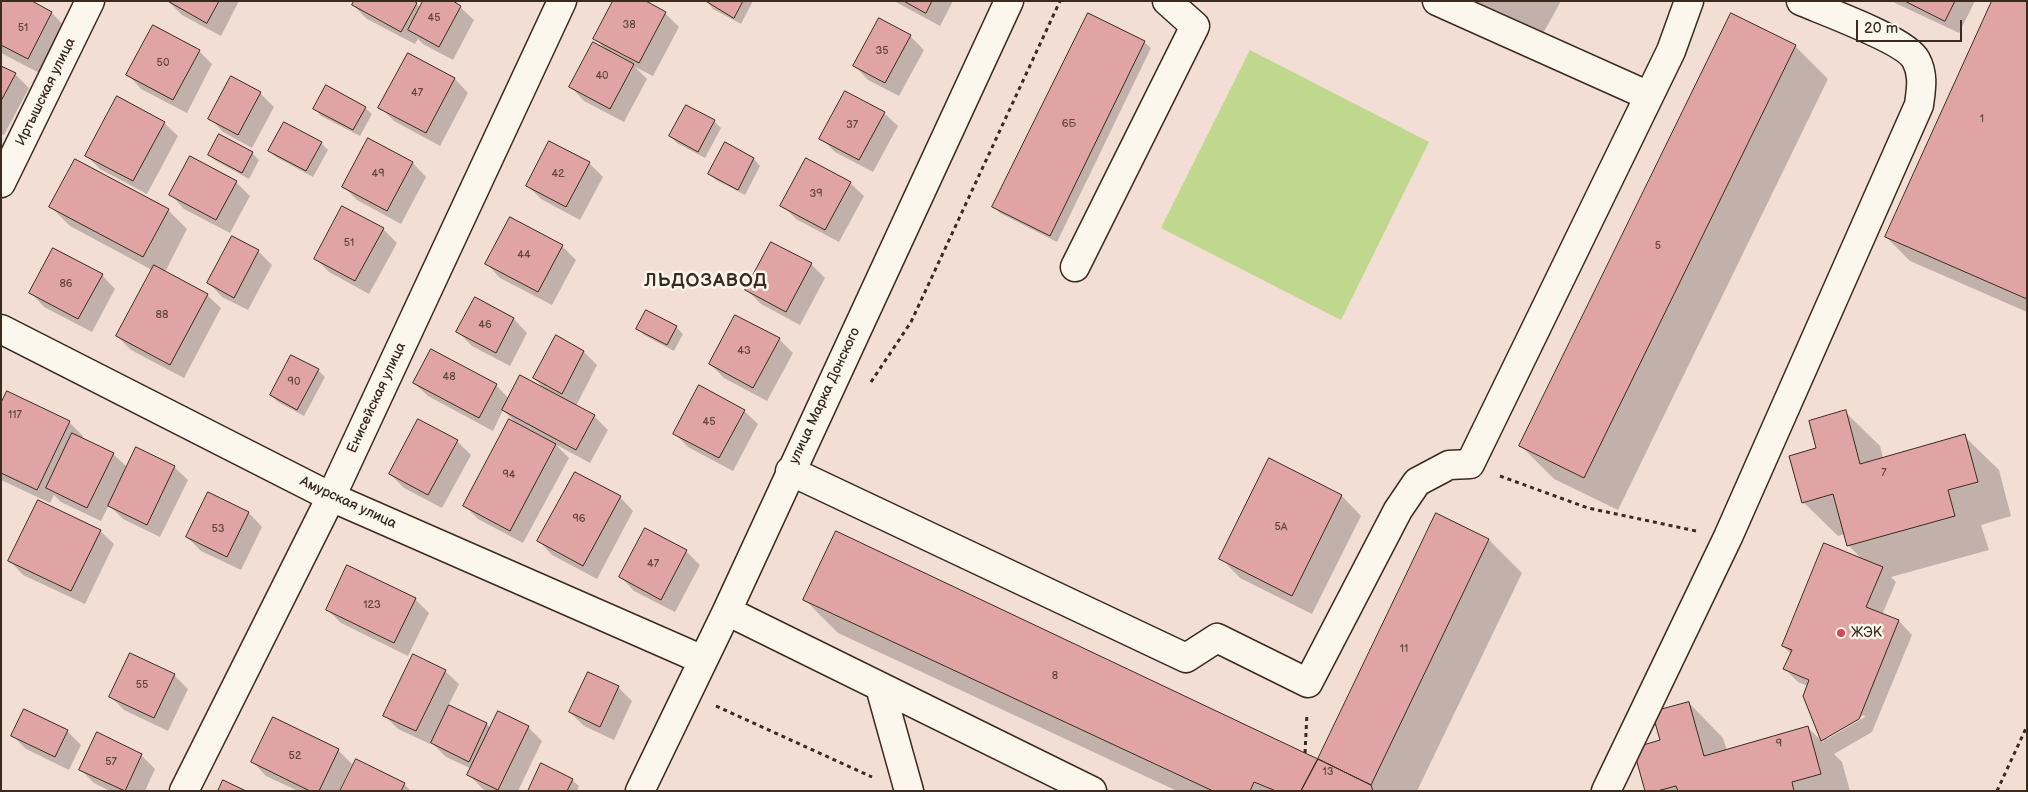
<!DOCTYPE html>
<html>
<head>
<meta charset="utf-8">
<style>
  body { margin:0 }
  #map { position:relative; width:2028px; height:792px; overflow:hidden; background:#f3ded6; font-family:"Balsamiq Sans",sans-serif }
  canvas { display:block }
  .frame { position:absolute; inset:0; border:2px solid #3b2a1e; pointer-events:none }
  .scale { position:absolute; left:1856px; top:20px; width:106px; height:22px; box-sizing:border-box; border:2px solid #3b2a1e; border-top:0; padding-left:6px; font-size:15px; line-height:18px; white-space:nowrap; color:#3b2a1e; -webkit-text-stroke:4px #fbf7ec; paint-order:stroke }
</style>
</head>
<body>
<div id="map">
<canvas width="2028" height="792"></canvas>
<div class="frame"></div>
<div class="scale">20 m</div>
</div>
<script>
const context = document.querySelector('canvas').getContext('2d');
context.lineJoin = 'round';
function fill(path, color) {
  context.fillStyle = color;
  context.fill(path, 'evenodd');
}
function stroke(path, color, width, dash) {
  context.strokeStyle = color;
  context.lineWidth = width;
  context.lineCap = dash ? 'butt' : 'round';
  context.setLineDash(dash || []);
  context.stroke(path);
}
function label(font, color, halo, rows, align = 'center') {
  context.font = font + ' "Balsamiq Sans",sans-serif';
  context.lineWidth = 5;
  context.setLineDash([]);
  context.textBaseline = 'middle';
  context.strokeStyle = halo;
  context.fillStyle = color;
  for (const [text, x, y, turn = 0] of rows) {
    context.save();
    context.translate(x, y);
    context.rotate((+turn || 0) * Math.PI / 180);
    context.textAlign = isNaN(turn) ? turn : align;
    if (halo) context.strokeText(text, 0, 0);
    context.fillText(text, 0, 0);
    context.restore();
  }
}
fill(new Path2D(`
  M 1250,50 L 1429,142 L 1341,320 L 1161,228 Z`), '#bfd88e');
fill(new Path2D(`
  M 1,1 L 29,1 L 52,13 L 71,33 L 47,77 L 1,53 Z
  M 239,1 L 221,36 L 182,15 L 169,2 Z
  M 707,1 L 753,1 L 741,24 L 713,9 Z
  M 894,1 L 953,1 L 940,26 Z
  M 1475,1 L 1561,1 L 1541,37 Z
  M 1891,1 L 1975,1 L 1959,33 Z
  M 2027,1 L 2027,312 L 1910,261 L 1886,237 Z
  M 416,4 L 421,8 L 460,7 L 474,20 L 453,60 L 423,44 L 418,39 L 415,44 L 367,19 L 353,5 Z
  M 665,13 L 679,27 L 653,76 L 635,67 L 647,79 L 624,122 L 584,101 L 571,87 L 606,50 L 595,38 Z
  M 910,36 L 924,50 L 899,96 L 868,80 L 855,66 Z
  M 1144,42 L 1151,48 L 1057,242 L 1000,213 L 994,207 Z
  M 1795,46 L 1828,79 L 1618,510 L 1554,479 L 1521,446 Z
  M 199,51 L 212,64 L 187,113 L 141,89 L 128,75 Z
  M 408,54 L 455,79 L 468,93 L 440,146 L 394,121 L 380,107 Z
  M 1,67 L 15,74 L 29,88 L 4,135 L 1,134 Z
  M 260,93 L 274,107 L 252,148 L 223,132 L 210,118 Z
  M 365,108 L 372,114 L 360,136 L 321,116 L 315,109 Z
  M 884,113 L 898,126 L 873,172 L 835,152 L 821,138 Z
  M 714,121 L 721,128 L 705,158 L 677,143 L 670,136 Z
  M 164,123 L 178,136 L 147,194 L 100,169 L 87,156 Z
  M 219,136 L 252,153 L 259,160 L 249,179 L 216,161 L 209,155 Z
  M 368,140 L 413,163 L 426,177 L 401,224 L 357,200 L 343,186 Z
  M 321,143 L 328,150 L 313,177 L 276,157 L 270,151 Z
  M 725,144 L 754,159 L 760,166 L 745,195 L 716,180 L 710,174 Z
  M 190,158 L 236,182 L 250,196 L 230,233 L 184,209 L 171,195 Z
  M 589,163 L 603,177 L 580,220 L 541,199 L 527,185 Z
  M 850,183 L 864,196 L 839,242 L 796,219 L 782,205 Z
  M 51,207 L 168,210 L 187,229 L 165,272 L 207,295 L 221,308 L 184,378 L 131,350 L 117,336 L 152,270 L 70,226 Z
  M 511,219 L 562,246 L 576,260 L 552,305 L 500,278 L 487,264 Z
  M 383,229 L 397,243 L 369,294 L 329,272 L 316,259 Z
  M 772,243 L 811,264 L 825,278 L 800,325 L 761,304 L 747,290 Z
  M 258,251 L 272,265 L 248,310 L 222,297 L 209,283 Z
  M 102,275 L 115,289 L 92,332 L 44,307 L 31,293 Z
  M 476,299 L 514,319 L 527,333 L 510,366 L 472,346 L 458,332 Z
  M 676,327 L 683,334 L 674,351 L 644,335 L 637,328 Z
  M 779,339 L 793,353 L 767,401 L 724,378 L 710,364 Z
  M 584,352 L 597,365 L 576,406 L 594,416 L 608,430 L 590,463 L 555,444 L 569,458 L 523,543 L 478,519 L 465,506 L 517,424 L 503,410 L 493,431 L 428,396 L 414,383 L 496,385 L 509,399 L 546,390 L 534,378 Z
  M 318,370 L 325,377 L 304,416 L 278,402 L 271,395 Z
  M 1,406 L 69,422 L 83,436 L 81,439 L 113,454 L 128,468 L 174,467 L 188,480 L 160,537 L 123,519 L 109,505 L 101,521 L 61,502 L 54,495 L 50,503 L 1,480 Z
  M 744,411 L 758,424 L 733,471 L 688,447 L 675,434 Z
  M 1845,412 L 1880,446 L 1883,458 L 1964,436 L 1999,470 L 2011,516 L 1981,525 L 1989,550 L 1891,577 L 1896,582 L 1882,615 L 1899,621 L 1912,635 L 1872,732 L 1834,754 L 1842,762 L 1850,791 L 1646,791 L 1662,741 L 1689,703 L 1723,738 L 1727,750 L 1808,728 L 1824,743 L 1804,696 L 1808,686 L 1798,682 L 1785,669 L 1791,654 L 1783,646 L 1863,560 L 1848,545 L 1845,534 L 1838,536 L 1803,502 L 1818,449 ZM 1864,715 L 1865,717 L 1827,739 L 1827,736 Z
  M 457,441 L 471,455 L 442,508 L 404,488 L 390,474 Z
  M 1270,460 L 1342,496 L 1361,516 L 1312,614 L 1240,578 L 1221,558 Z
  M 208,494 L 249,513 L 262,527 L 241,570 L 201,551 L 187,537 Z
  M 620,497 L 633,511 L 597,579 L 552,555 L 539,541 Z
  M 646,530 L 686,551 L 700,565 L 675,612 L 634,591 L 621,577 Z
  M 100,531 L 114,544 L 85,604 L 23,575 L 10,561 Z
  M 1489,540 L 1522,573 L 1417,791 L 1177,791 L 838,633 L 805,600 L 1319,761 Z
  M 415,599 L 429,613 L 408,656 L 341,623 L 328,610 Z
  M 131,654 L 174,675 L 188,689 L 168,731 L 124,710 L 110,696 Z
  M 445,671 L 459,684 L 448,706 L 487,724 L 491,729 L 499,713 L 528,727 L 542,741 L 518,791 L 487,791 L 483,789 L 469,775 L 472,769 L 446,757 L 431,742 L 430,744 L 398,729 L 384,715 Z
  M 618,687 L 632,701 L 614,740 L 584,726 L 570,712 Z
  M 24,710 L 67,731 L 81,745 L 69,770 L 26,749 L 12,735 Z
  M 338,750 L 352,764 L 339,791 L 298,791 L 266,776 L 253,762 Z
  M 141,755 L 155,769 L 145,791 L 110,791 L 94,783 L 80,769 Z
  M 572,780 L 579,786 L 577,791 L 529,791 Z
  M 404,784 L 411,791 L 342,791 Z`), '#0003');
const building = new Path2D(`
  M 1,1 L 32,1 L 52,12 L 28,59 L 1,45 Z
  M 168,1 L 219,1 L 207,23 Z
  M 354,1 L 414,1 L 417,3 L 401,32 L 352,5 Z
  M 423,1 L 453,1 L 461,6 L 439,47 L 408,30 Z
  M 613,1 L 646,1 L 666,12 L 639,63 L 593,39 Z
  M 706,1 L 743,1 L 734,18 Z
  M 904,1 L 932,1 L 926,13 Z
  M 1905,1 L 1955,1 L 1945,21 Z
  M 1992,1 L 2027,1 L 2027,299 L 1885,237 Z
  M 1088,13 L 1145,41 L 1050,236 L 992,207 Z
  M 1731,13 L 1796,45 L 1584,478 L 1519,446 Z
  M 879,18 L 911,35 L 885,83 L 853,66 Z
  M 153,25 L 200,50 L 173,100 L 126,75 Z
  M 593,42 L 634,64 L 610,109 L 569,87 Z
  M 408,53 L 455,78 L 426,133 L 378,108 Z
  M 1,66 L 16,73 L 1,101 Z
  M 231,76 L 261,92 L 238,135 L 208,119 Z
  M 326,85 L 366,107 L 353,130 L 313,109 Z
  M 845,91 L 885,112 L 859,160 L 819,139 Z
  M 117,96 L 165,122 L 133,181 L 85,156 Z
  M 686,105 L 715,120 L 698,152 L 669,136 Z
  M 284,122 L 322,142 L 306,171 L 268,151 Z
  M 219,134 L 253,152 L 242,173 L 208,155 Z
  M 368,138 L 413,162 L 387,211 L 342,187 Z
  M 549,141 L 590,162 L 566,207 L 526,186 Z
  M 725,142 L 754,158 L 738,190 L 708,174 Z
  M 190,156 L 237,181 L 216,220 L 169,195 Z
  M 806,158 L 851,182 L 825,230 L 780,206 Z
  M 75,159 L 169,209 L 143,257 L 49,207 Z
  M 342,206 L 384,228 L 355,281 L 314,259 Z
  M 510,217 L 563,245 L 538,292 L 485,264 Z
  M 232,236 L 259,250 L 234,298 L 207,283 Z
  M 771,242 L 812,263 L 786,312 L 745,290 Z
  M 53,248 L 103,274 L 78,319 L 29,293 Z
  M 154,265 L 208,294 L 170,365 L 116,336 Z
  M 475,297 L 514,318 L 496,353 L 456,332 Z
  M 646,310 L 677,326 L 667,345 L 636,329 Z
  M 735,315 L 780,338 L 753,388 L 709,364 Z
  M 556,335 L 584,351 L 562,394 L 533,378 Z
  M 431,349 L 497,384 L 479,418 L 413,383 Z
  M 291,355 L 319,369 L 297,410 L 270,395 Z
  M 520,375 L 595,415 L 576,450 L 502,410 Z
  M 699,385 L 745,410 L 719,458 L 673,434 Z
  M 7,391 L 70,421 L 37,490 L 1,473 L 1,403 Z
  M 1846,410 L 1860,464 L 1965,434 L 1978,482 L 1948,490 L 1955,516 L 1847,546 L 1833,494 L 1802,503 L 1789,456 L 1816,448 L 1809,421 Z
  M 418,419 L 458,440 L 428,495 L 389,474 Z
  M 509,419 L 556,444 L 510,531 L 463,506 Z
  M 72,433 L 114,453 L 87,508 L 46,488 Z
  M 136,447 L 175,466 L 147,525 L 108,506 Z
  M 1269,458 L 1342,495 L 1292,596 L 1219,559 Z
  M 575,472 L 621,496 L 583,566 L 537,541 Z
  M 208,492 L 249,512 L 227,557 L 186,537 Z
  M 38,500 L 101,530 L 71,591 L 8,561 Z
  M 1436,513 L 1489,539 L 1371,785 L 1318,759 Z
  M 645,528 L 687,550 L 661,600 L 619,577 Z
  M 836,531 L 1305,753 L 1318,759 L 1301,791 L 1276,791 L 1254,782 L 1250,791 L 1213,791 L 803,600 Z
  M 1824,543 L 1883,567 L 1866,607 L 1899,620 L 1859,719 L 1821,741 L 1803,696 L 1809,680 L 1783,669 L 1792,650 L 1782,646 Z
  M 347,565 L 416,598 L 394,643 L 326,610 Z
  M 130,653 L 175,674 L 154,718 L 109,697 Z
  M 413,654 L 446,670 L 416,731 L 383,716 Z
  M 588,672 L 619,686 L 600,727 L 569,712 Z
  M 1689,702 L 1704,756 L 1808,726 L 1821,774 L 1792,782 L 1794,791 L 1678,791 L 1676,786 L 1657,791 L 1645,791 L 1633,748 L 1660,740 L 1652,712 Z
  M 449,705 L 487,723 L 469,762 L 431,743 Z
  M 24,709 L 68,730 L 55,757 L 11,736 Z
  M 498,711 L 529,726 L 498,790 L 467,775 Z
  M 273,717 L 339,749 L 319,791 L 310,791 L 251,762 Z
  M 97,732 L 142,754 L 125,791 L 79,770 Z
  M 356,759 L 405,783 L 401,791 L 340,791 Z
  M 1318,759 L 1371,785 L 1373,791 L 1301,791 Z
  M 541,763 L 573,779 L 567,791 L 528,791 Z
  M 223,780 L 246,791 L 218,791 Z`);
fill(building, '#dfa4a3');
stroke(building, '#3b2a1e', 1);
const minor = new Path2D(`
  M 1437,1 L 1649,96
  M 1,183 L 90,1
  M 1075,267 L 1195,26 L 1167,1
  M 1,329 L 331,497 L 703,660
  M 790,471 L 1186,658 L 1217,638 L 1308,683 L 1398,510 L 1417,482 L 1449,465 L 1470,464 L 1671,51 L 1689,1
  M 727,611 L 1092,791
  M 880,687 L 909,791
  M 184,791 L 331,497 L 562,1
  M 640,791 L 727,611 L 1009,1
  M 1606,791 L 1728,537 L 1919,105 C 1921,89 1924,75 1916,60 C 1906,40 1824,11 1801,1`);
stroke(minor, '#3b2a1e', 31);
stroke(new Path2D(`
  M 871,382 L 911,322 L 1060,1
  M 1500,476 L 1588,508 L 1696,531
  M 716,706 L 872,777
  M 1305,753 L 1307,713
  M 1997,791 L 2027,726`), '#3b2a1e', 3, [4, 4]);
stroke(minor, '#fbf7ec', 28);
for (const [x, y, r, color] of [
  [1841,633,5,"#d1495b"]
]) {
  const dot = new Path2D();
  dot.arc(x, y, r, 0, 2 * Math.PI);
  context.fillStyle = color;
  context.fill(dot);
  stroke(dot, '#fbf7ec', 2);
}
label('11px', '#64483f', null, [
  ["45",434,18],
  ["38",629,25],
  ["51",23,28],
  ["35",882,51],
  ["50",163,63],
  ["40",602,76],
  ["47",417,93],
  ["1",1982,119],
  ["6Б",1069,124],
  ["37",852,125],
  ["49",378,174],
  ["42",558,174],
  ["39",816,194],
  ["51",349,243],
  ["5",1658,246],
  ["44",524,255],
  ["86",66,284],
  ["88",162,315],
  ["46",485,325],
  ["43",744,351],
  ["48",449,377],
  ["90",294,382],
  ["117",15,415],
  ["45",709,422],
  ["7",1884,473],
  ["94",509,475],
  ["96",579,519],
  ["5А",1281,527],
  ["53",218,529],
  ["47",653,564],
  ["123",372,605],
  ["11",1404,649],
  ["8",1055,676],
  ["55",142,685],
  ["9",1779,744],
  ["52",295,756],
  ["57",111,762],
  ["13",1328,772]
]);
label('14px', '#3b2a1e', '#fbf7ec', [
  ["Иртышская улица",46,92,-64],
  ["улица Марка Донского",825,396,-65],
  ["Енисейская улица",377,398,-65],
  ["Амурская улица",348,503,25]
]);
label('14px', '#3b2a1e', '#fbf7ec', [
  ["ЖЭК",1851,633]
], 'left');
context.letterSpacing = '1px';
label('bold 19px', '#3b2a1e', '#fbf7ec', [
  ["ЛЬДОЗАВОД",706,281]
]);
context.letterSpacing = '0px';
</script>
</body>
</html>
